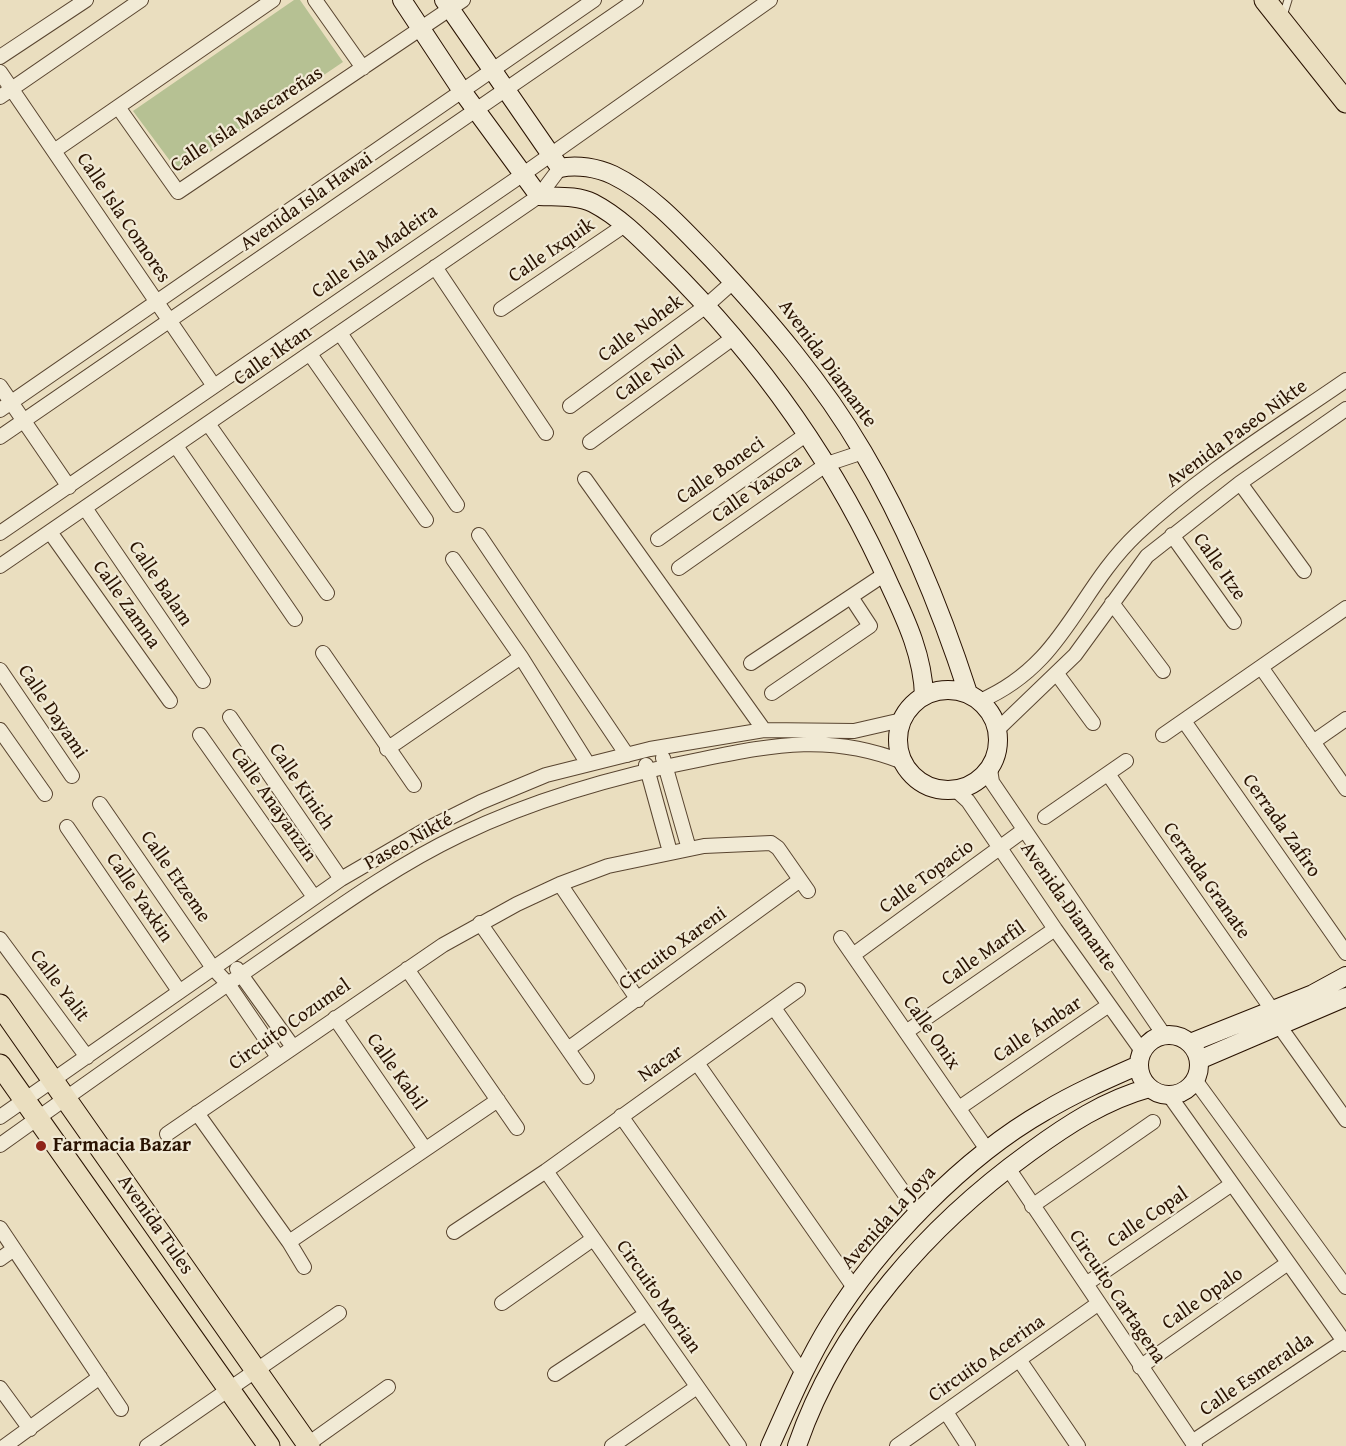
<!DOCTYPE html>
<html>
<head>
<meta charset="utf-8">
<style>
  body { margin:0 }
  canvas { display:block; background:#eadebf }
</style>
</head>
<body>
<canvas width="1346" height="1446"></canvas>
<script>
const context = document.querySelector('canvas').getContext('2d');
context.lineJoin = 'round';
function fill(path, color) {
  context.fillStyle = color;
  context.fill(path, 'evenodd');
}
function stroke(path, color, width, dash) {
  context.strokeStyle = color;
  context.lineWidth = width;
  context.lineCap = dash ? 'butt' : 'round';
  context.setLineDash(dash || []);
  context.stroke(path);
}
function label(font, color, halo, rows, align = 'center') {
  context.font = font + ' "Gentium Book Plus",serif';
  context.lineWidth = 4.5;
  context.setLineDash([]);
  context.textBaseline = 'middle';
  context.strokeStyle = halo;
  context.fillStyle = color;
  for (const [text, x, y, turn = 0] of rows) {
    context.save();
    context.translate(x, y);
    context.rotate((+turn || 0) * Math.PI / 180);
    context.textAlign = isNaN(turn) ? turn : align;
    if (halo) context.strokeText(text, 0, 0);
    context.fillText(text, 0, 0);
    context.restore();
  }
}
fill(new Path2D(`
  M 294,0 L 300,0 L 343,62 L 179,173 L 133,111 Z`), '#b6c193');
const lane = new Path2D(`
  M 1283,16 L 1288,0`);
const street = new Path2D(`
  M 315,0 L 363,68
  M 0,57 L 86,0
  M 0,72 L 214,386
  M 0,97 L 141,0
  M 118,107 L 178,192 L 463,0
  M 54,151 L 273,0
  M 435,267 L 546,433
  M 501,309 L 625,225
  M 340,333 L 457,505
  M 310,354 L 426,520
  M 0,386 L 69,487
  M 570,406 L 706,306 L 733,282
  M 0,410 L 594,0
  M 209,425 L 327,593
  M 0,437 L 636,0
  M 590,442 L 733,338
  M 176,446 L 295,619
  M 585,479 L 764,730
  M 1240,483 L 1304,571
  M 85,508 L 203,681
  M 50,532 L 170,701
  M 0,533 L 522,175 L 770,0
  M 479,535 L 627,755
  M 1172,535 L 1234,622
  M 658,539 L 807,434
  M 453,559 L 521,657 L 588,764
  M 0,566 L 539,196 L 560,168
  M 679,568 L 827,464 L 863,452
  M 1112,603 L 1163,671
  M 323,653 L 414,785
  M 751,663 L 885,574
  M 1261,667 L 1346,789
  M 0,670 L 72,776
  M 1057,674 L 1093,723
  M 772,693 L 870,626 L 851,597
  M 980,701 C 1065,664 1076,592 1137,534 C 1200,475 1275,429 1346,380
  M 230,717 L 341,879
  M 1184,721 L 1346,953
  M 0,730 L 45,794
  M 997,730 L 1075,655 L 1147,556 L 1240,483 L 1346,409
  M 200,735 L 314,897
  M 1163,735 L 1346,608
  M 1313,742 L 1346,719
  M 387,749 L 521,657
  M 663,758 L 689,849
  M 646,765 L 670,852
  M 990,769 L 992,782 L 1164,1035
  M 1108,774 L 1273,1011
  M 956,790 L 968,801 L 1055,929 L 1142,1051
  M 100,804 L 213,968 L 228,984 L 278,1057
  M 1045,817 L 1126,761
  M 67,827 L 179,991
  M 560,884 L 638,1000
  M 480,923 L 587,1077
  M 841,938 L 988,1151
  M 0,939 L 87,1057
  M 853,955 L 1024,830
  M 237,969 L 293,1047
  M 407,969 L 517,1128
  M 774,1008 L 918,1213
  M 335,1018 L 425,1149
  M 1280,1027 L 1346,1120
  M 906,1032 L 1055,929
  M 568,1049 L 800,880
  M 697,1063 L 855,1289
  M 1195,1080 L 1346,1287
  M 1169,1095 L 1346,1344
  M 959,1108 L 1109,1005
  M 197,1113 L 289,1242 L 304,1267
  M 621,1116 L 803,1373
  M 0,1117 L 341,879 L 427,829 L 481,802 L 546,775 L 650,749 L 764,730 L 854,731 L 902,720
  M 167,1134 L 443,945 L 517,904 L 560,884 L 608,866 L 704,846 L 771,843 L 778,848 L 808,891
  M 0,1145 C 90,1081 180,1017 271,954 C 332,912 393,867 460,835 C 537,798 620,775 703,759 C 776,744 832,734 903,762
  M 1008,1168 L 1195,1446
  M 546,1171 L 739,1446
  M 1032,1206 L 1153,1122
  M 0,1228 L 121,1409
  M 454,1232 L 546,1171 L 798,990
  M 289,1242 L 498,1100
  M 0,1259 L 14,1249
  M 1086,1284 L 1232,1184
  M 502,1303 L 593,1239
  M 1020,1361 L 1078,1446
  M 1140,1367 L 1288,1263
  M 555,1374 L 646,1314
  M 0,1388 L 30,1429
  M 946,1412 L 968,1446
  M 1192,1442 L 1344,1341
  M 308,1444 L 388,1387
  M 5,1446 L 100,1377
  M 147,1446 L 339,1313
  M 612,1446 L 697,1387
  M 897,1446 L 1099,1303`);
const secondary = new Path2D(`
  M 402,0 L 462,91 L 539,196 C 556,197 577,195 593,203 C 620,217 642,240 663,261 C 758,355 837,465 891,588 C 907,622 923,657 924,696
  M 444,0 L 560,168 C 577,164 598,168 613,175 C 652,194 683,229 713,260 C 768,319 822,382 863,452 C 908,528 941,610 968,693
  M898 740a50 50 0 1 1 100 0a50 50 0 1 1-100 0Z
  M1139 1065a30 30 0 1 1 60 0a30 30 0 1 1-60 0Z
  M 1190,1043 L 1313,994 L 1346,976
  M 1199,1060 L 1346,997
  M 770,1446 C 789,1404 806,1363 830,1324 C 879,1245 964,1157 1045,1111 C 1075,1093 1107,1079 1139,1065
  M 797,1446 C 838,1326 929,1225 1030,1152 C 1067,1125 1105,1100 1149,1088`);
const primary = new Path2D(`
  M 1265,0 L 1346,102
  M 0,1005 L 309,1446
  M 0,1065 L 269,1446`);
stroke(lane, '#594530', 9);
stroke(street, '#594530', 16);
stroke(secondary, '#291200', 20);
stroke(primary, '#291200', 23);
stroke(lane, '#f1ead5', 7);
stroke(street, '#f1ead5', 14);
stroke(secondary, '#f1ead5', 18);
stroke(primary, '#eadebf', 21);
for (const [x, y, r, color] of [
  [41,1146,6,"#8f2418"]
]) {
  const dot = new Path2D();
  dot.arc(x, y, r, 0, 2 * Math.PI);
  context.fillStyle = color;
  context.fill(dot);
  stroke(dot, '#f1ead5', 2);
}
label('20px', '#291200', '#f1ead5', [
  ["Calle Isla Mascareñas",247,120,-33],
  ["Avenida Isla Hawai",307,202,-35],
  ["Calle Isla Comores",123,218,56],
  ["Calle Ixquik",552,251,-34],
  ["Calle Isla Madeira",375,252,-35],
  ["Calle Nohek",641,329,-36],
  ["Calle Iktan",273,356,-35],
  ["Avenida Diamante",827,364,54],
  ["Calle Noil",650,374,-36],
  ["Avenida Paseo Nikte",1237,434,-36],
  ["Calle Boneci",721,471,-35],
  ["Calle Yaxoca",757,489,-35],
  ["Calle Itze",1219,567,55],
  ["Calle Balam",160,584,56],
  ["Calle Zamna",126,605,55],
  ["Calle Dayami",52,712,56],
  ["Calle Kinich",301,787,56],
  ["Calle Anayanzin",273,805,55],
  ["Cerrada Zafiro",1281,826,55],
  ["Paseo Nikté",409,842,-29],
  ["Calle Etzeme",175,877,55],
  ["Calle Topacio",927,877,-36],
  ["Cerrada Granate",1206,881,55],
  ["Calle Yaxkin",139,898,56],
  ["Avenida Diamante",1068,907,55],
  ["Circuito Xareni",673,949,-36],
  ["Calle Marfil",984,954,-35],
  ["Calle Yalit",59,986,53],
  ["Circuito Cozumel",290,1025,-35],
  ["Calle Ámbar",1038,1030,-34],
  ["Calle Onix",931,1033,55],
  ["Nacar",661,1064,-35],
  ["Calle Kabil",396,1072,55],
  ["Avenida La Joya",889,1218,-48],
  ["Calle Copal",1148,1218,-34],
  ["Avenida Tules",155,1225,55],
  ["Circuito Morian",658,1297,55],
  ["Circuito Cartagena",1117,1297,56],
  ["Calle Opalo",1203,1299,-35],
  ["Circuito Acerina",987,1359,-35],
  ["Calle Esmeralda",1257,1375,-34]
]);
label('bold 20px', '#291200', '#f1ead5', [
  ["Farmacia Bazar",53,1146]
], 'left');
</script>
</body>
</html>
